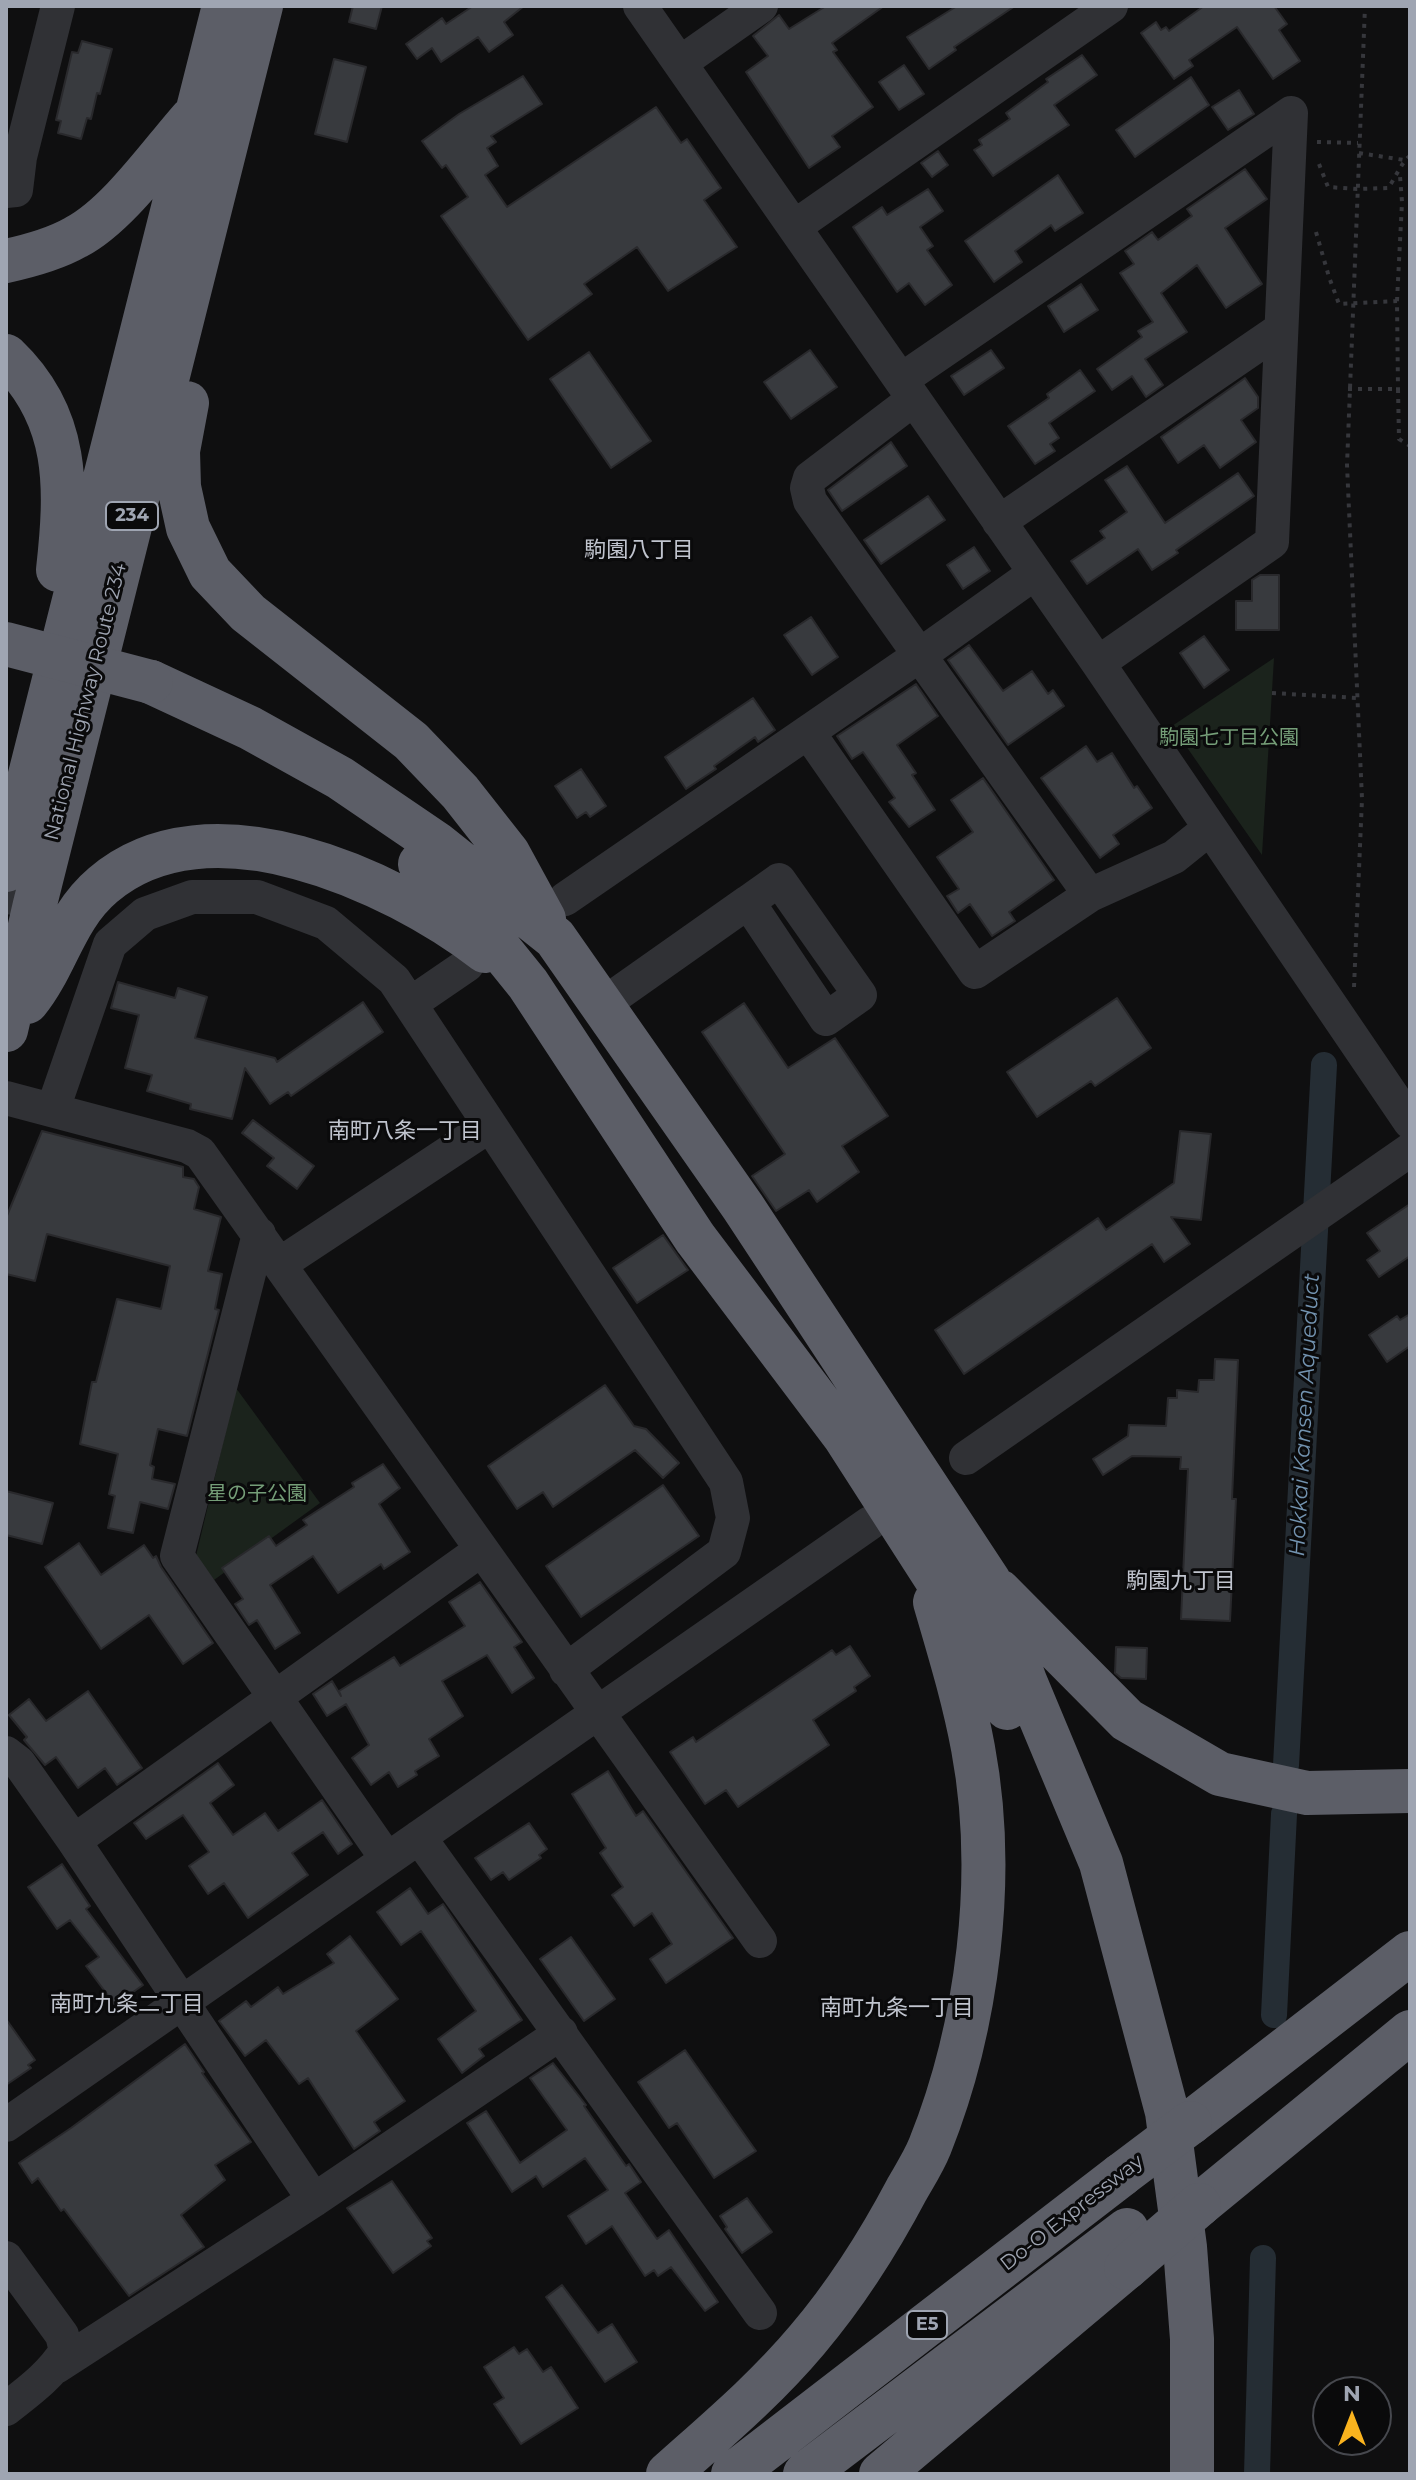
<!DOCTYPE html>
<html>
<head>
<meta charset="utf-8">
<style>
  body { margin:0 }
  #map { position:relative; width:1416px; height:2480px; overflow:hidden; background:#0f0f10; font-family:Montserrat,sans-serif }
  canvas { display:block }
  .frame { position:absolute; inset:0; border:8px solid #9fa5b2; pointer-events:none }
  .north { position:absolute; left:1312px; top:2376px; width:80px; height:80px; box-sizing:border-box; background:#0a0a0b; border:2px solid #46484e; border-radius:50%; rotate:0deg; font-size:22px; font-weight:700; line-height:32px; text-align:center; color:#9fa5b2 }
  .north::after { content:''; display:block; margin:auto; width:28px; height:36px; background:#fab31e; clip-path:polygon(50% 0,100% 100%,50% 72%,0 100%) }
</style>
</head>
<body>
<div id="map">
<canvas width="1416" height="2480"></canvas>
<div class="frame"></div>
<div class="north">N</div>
</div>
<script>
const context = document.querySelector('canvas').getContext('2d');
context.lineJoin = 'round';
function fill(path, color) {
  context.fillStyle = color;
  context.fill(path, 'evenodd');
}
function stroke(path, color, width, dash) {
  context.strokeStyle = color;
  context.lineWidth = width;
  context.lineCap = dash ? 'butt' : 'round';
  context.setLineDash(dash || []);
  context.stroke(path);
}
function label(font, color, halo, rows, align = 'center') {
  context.font = font + ' Montserrat,"Noto Sans JP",sans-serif';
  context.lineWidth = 6;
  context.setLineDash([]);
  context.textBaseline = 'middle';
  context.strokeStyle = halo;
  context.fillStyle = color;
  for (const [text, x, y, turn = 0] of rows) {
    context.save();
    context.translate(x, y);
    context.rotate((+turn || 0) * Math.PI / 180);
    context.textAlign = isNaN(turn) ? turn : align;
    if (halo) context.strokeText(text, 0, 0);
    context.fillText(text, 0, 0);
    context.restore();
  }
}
fill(new Path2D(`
  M 1274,658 L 1262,855 L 1172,726 Z
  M 236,1388 L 320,1503 L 214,1580 L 196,1556 Z`), '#1b231c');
stroke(new Path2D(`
  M 1286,1765 L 1324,1065
  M 1274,2015 L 1284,1814
  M 1257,2474 L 1263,2258`), '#252d34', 26);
const building = new Path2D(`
  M 353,6 L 382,6 L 376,29 L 349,22 Z
  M 473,6 L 524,6 L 504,22 L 513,35 L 489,52 L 478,37 L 441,62 L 432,48 L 417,59 L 406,44 L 442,18 L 446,24 Z
  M 826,6 L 884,6 L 832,43 L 837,50 L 833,52 L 873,107 L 832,136 L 840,147 L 809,168 L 746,72 L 768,56 L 753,36 L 779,15 L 789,29 Z
  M 957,6 L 1015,6 L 954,47 L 956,50 L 929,69 L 907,37 Z
  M 1204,6 L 1274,6 L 1287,24 L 1279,30 L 1300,61 L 1273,79 L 1237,27 L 1189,60 L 1193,66 L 1174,79 L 1141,33 L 1156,22 L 1161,30 L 1166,27 L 1169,31 Z
  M 82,41 L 112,49 L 100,94 L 97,93 L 91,119 L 87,118 L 81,139 L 58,133 L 61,121 L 56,120 L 72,52 L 78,53 Z
  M 1082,55 L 1097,75 L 1054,105 L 1069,125 L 993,176 L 974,150 L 982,145 L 979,140 L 1010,119 L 1006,113 L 1048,82 L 1046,79 Z
  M 334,59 L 366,67 L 347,142 L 315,134 Z
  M 904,65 L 924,94 L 899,110 L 879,82 Z
  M 523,76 L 542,104 L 491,136 L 496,142 L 487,148 L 498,166 L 485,175 L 507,207 L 656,107 L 681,143 L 687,139 L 721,188 L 704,200 L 737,247 L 668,291 L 637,247 L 584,284 L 592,294 L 528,340 L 441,216 L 468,197 L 446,165 L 442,168 L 422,141 L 459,114 Z
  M 1191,77 L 1209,105 L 1135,157 L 1116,130 Z
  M 1239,90 L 1254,114 L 1228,130 L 1212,107 Z
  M 938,151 L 948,165 L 932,177 L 921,163 Z
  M 1245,169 L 1267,199 L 1225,228 L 1262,284 L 1226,308 L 1197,265 L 1161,293 L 1187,332 L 1145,359 L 1163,385 L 1146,397 L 1132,376 L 1112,390 L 1097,369 L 1142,337 L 1138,331 L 1153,322 L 1120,273 L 1134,264 L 1125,251 L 1152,232 L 1158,240 L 1192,216 L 1187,209 Z
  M 1058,175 L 1083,213 L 1055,231 L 1051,225 L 1015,251 L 1022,262 L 994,282 L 965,241 Z
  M 928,189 L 943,211 L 920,227 L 933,246 L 927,250 L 952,285 L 925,305 L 909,283 L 897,292 L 853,227 L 882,207 L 887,215 Z
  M 1081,284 L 1098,310 L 1064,332 L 1048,306 Z
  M 810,350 L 837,387 L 791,419 L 764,382 Z
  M 991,350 L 1004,368 L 964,395 L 951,376 Z
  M 589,352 L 651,441 L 611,468 L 550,379 Z
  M 1080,370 L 1095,391 L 1049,423 L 1059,438 L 1050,444 L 1055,451 L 1035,464 L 1008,426 L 1049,398 L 1047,394 Z
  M 1245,378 L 1258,397 L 1258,408 L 1241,420 L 1256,442 L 1220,468 L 1204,445 L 1178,463 L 1161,437 Z
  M 891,442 L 907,466 L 842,511 L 828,490 Z
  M 1127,466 L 1165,523 L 1238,473 L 1254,496 L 1176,550 L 1178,553 L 1152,570 L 1138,549 L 1087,584 L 1071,561 L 1105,538 L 1100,531 L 1127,512 L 1105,480 Z
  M 928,496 L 945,520 L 881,564 L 864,540 Z
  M 974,547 L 990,571 L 963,589 L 947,565 Z
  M 1260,575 L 1279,575 L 1279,630 L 1236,630 L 1236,601 L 1252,601 L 1252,580 Z
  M 811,617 L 838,657 L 812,675 L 784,635 Z
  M 1204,636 L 1229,670 L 1204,688 L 1180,653 Z
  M 969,645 L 1003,691 L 1032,671 L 1048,694 L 1053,690 L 1064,706 L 1008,745 L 948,660 Z
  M 916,684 L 938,716 L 897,745 L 916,773 L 912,775 L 935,810 L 909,827 L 889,802 L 895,798 L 863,752 L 852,759 L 837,736 Z
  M 753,698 L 775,730 L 758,742 L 755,737 L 714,766 L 716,769 L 686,789 L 665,757 Z
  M 1086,746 L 1097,762 L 1112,753 L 1134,788 L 1137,786 L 1152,808 L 1113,835 L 1119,844 L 1100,858 L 1041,778 Z
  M 581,769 L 606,806 L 590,817 L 586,812 L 577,818 L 555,786 Z
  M 983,778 L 1054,880 L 1009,912 L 1015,921 L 992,936 L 970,904 L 958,913 L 947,896 L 959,889 L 937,857 L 973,832 L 951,800 Z
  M 118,982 L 175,998 L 178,988 L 207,997 L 195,1038 L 275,1058 L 277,1062 L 363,1002 L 383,1032 L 291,1096 L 288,1092 L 270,1104 L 245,1068 L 232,1119 L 190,1109 L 191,1104 L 147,1091 L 152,1075 L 125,1068 L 139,1015 L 111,1008 Z
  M 1117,998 L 1151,1048 L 1095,1086 L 1091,1081 L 1037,1117 L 1007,1072 Z
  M 744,1003 L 788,1068 L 835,1038 L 888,1116 L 842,1146 L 859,1172 L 817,1202 L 809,1190 L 776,1211 L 752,1176 L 785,1154 L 702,1032 Z
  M 253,1120 L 314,1166 L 297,1189 L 267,1166 L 274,1158 L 242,1133 Z
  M 42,1131 L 183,1167 L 183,1177 L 194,1179 L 199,1187 L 194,1209 L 221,1217 L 208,1271 L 222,1274 L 215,1309 L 219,1310 L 187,1436 L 158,1429 L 150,1465 L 154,1467 L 152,1479 L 175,1484 L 168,1509 L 140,1502 L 133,1533 L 108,1528 L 115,1496 L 109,1494 L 118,1454 L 80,1444 L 92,1382 L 96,1382 L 117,1299 L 161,1309 L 170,1266 L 47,1234 L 35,1281 L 6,1274 L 6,1218 Z
  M 1180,1131 L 1211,1134 L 1201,1220 L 1171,1217 L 1190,1244 L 1164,1262 L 1152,1244 L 964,1374 L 935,1330 L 1098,1218 L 1106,1230 L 1174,1183 Z
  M 1410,1204 L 1410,1256 L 1379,1277 L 1367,1260 L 1380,1251 L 1367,1233 Z
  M 663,1235 L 688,1270 L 637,1303 L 613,1268 Z
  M 1410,1314 L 1410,1346 L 1387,1362 L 1369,1335 L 1397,1316 L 1400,1320 Z
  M 1215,1359 L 1238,1360 L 1232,1499 L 1236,1499 L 1230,1621 L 1181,1619 L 1188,1469 L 1180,1469 L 1181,1457 L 1132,1456 L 1103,1475 L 1093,1459 L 1128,1436 L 1129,1425 L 1166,1426 L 1168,1398 L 1177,1398 L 1177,1390 L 1198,1392 L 1199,1380 L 1214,1380 Z
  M 605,1385 L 634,1426 L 646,1429 L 679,1463 L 663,1478 L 635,1450 L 553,1507 L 543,1492 L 517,1509 L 488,1466 Z
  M 383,1464 L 400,1488 L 379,1504 L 410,1552 L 384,1569 L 381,1564 L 338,1593 L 313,1556 L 270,1585 L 300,1633 L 275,1649 L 257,1620 L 249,1625 L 235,1604 L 243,1599 L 222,1568 L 269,1536 L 276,1546 L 307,1525 L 303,1520 L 354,1487 L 352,1483 Z
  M 663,1485 L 699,1536 L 581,1617 L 546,1566 Z
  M 6,1491 L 53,1503 L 42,1544 L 6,1535 Z
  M 79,1543 L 101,1575 L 144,1545 L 153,1558 L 156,1556 L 161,1567 L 213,1643 L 183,1664 L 149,1615 L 101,1649 L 45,1567 Z
  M 480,1582 L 522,1642 L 514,1647 L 534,1678 L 512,1693 L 487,1655 L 442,1681 L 463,1716 L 429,1739 L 439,1756 L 415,1771 L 417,1775 L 398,1787 L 389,1772 L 371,1785 L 352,1758 L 369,1745 L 346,1704 L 327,1716 L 313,1694 L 332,1681 L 341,1696 L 339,1691 L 394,1657 L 400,1666 L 465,1626 L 449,1602 Z
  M 850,1646 L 870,1676 L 854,1687 L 856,1691 L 813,1720 L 829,1745 L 738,1807 L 726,1790 L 705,1804 L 670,1752 L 693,1737 L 696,1742 L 832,1650 L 836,1655 Z
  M 1116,1647 L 1147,1648 L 1146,1679 L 1121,1678 L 1115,1673 Z
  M 88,1691 L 142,1768 L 117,1785 L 105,1768 L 78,1788 L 56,1757 L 45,1765 L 24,1740 L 27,1737 L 9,1715 L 29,1699 L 46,1721 Z
  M 218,1763 L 234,1785 L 210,1803 L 233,1835 L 265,1813 L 278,1831 L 322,1800 L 352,1844 L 338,1854 L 323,1832 L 292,1853 L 308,1875 L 248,1918 L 224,1883 L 208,1894 L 189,1866 L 209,1852 L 183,1815 L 146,1839 L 134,1823 Z
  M 608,1771 L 636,1816 L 643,1811 L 733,1938 L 666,1983 L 650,1959 L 672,1944 L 652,1913 L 634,1926 L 612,1895 L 623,1887 L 600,1853 L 606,1848 L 572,1794 Z
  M 529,1823 L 547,1849 L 539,1855 L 541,1858 L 509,1880 L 503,1872 L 491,1880 L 475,1858 Z
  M 62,1864 L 90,1906 L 86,1909 L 143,1985 L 115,2005 L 86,1966 L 99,1957 L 70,1920 L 57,1929 L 28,1887 Z
  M 410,1888 L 428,1914 L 443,1904 L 522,2020 L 479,2049 L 484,2056 L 462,2073 L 438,2039 L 476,2011 L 421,1931 L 401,1945 L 377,1912 Z
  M 350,1936 L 398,1999 L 356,2031 L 405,2101 L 374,2122 L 380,2131 L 354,2149 L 308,2078 L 299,2084 L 266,2040 L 245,2056 L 219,2021 L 246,2001 L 251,2007 L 278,1987 L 283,1994 L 334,1963 L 327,1954 Z
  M 571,1937 L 615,1999 L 584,2021 L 540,1959 Z
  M 6,2019 L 35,2060 L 28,2065 L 31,2068 L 6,2085 Z
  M 185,2044 L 204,2072 L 202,2073 L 251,2142 L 215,2165 L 225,2180 L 181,2215 L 204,2247 L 129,2296 L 64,2209 L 61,2211 L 38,2178 L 32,2183 L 19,2163 L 71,2128 Z
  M 685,2050 L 756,2151 L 714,2178 L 677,2123 L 669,2128 L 638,2082 Z
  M 553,2063 L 586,2105 L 584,2106 L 626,2166 L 629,2164 L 641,2182 L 625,2193 L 657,2239 L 669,2230 L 718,2302 L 705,2311 L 671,2267 L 658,2276 L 654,2270 L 645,2276 L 612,2226 L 586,2244 L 568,2216 L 608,2190 L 585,2158 L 543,2187 L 536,2176 L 512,2192 L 467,2123 L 486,2111 L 520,2163 L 567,2130 L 530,2078 Z
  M 392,2181 L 432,2238 L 427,2241 L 431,2246 L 393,2273 L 347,2208 Z
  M 747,2198 L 772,2232 L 742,2253 L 725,2229 L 727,2227 L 720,2216 Z
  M 562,2285 L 598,2333 L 612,2324 L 637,2362 L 605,2382 L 546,2297 Z
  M 514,2347 L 519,2354 L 527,2349 L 543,2372 L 551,2367 L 578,2408 L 521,2444 L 494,2404 L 504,2398 L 484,2367 Z`);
fill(building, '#383a3e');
stroke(building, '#29292c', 2);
stroke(new Path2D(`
  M 1317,142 L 1358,143
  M 1359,153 L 1404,160
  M 1319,164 L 1328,187 L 1357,189 L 1388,188 C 1395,179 1402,161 1410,156
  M 1316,232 L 1329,277 L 1339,304 L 1397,301 L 1398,389
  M 1397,301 L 1402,202 L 1400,176
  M 1348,389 L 1398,389 L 1399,439 L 1410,446
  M 1272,693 L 1357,698
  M 1354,987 L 1362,799 L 1347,465 L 1365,6`), '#36373c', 4, [4, 6]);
stroke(new Path2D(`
  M 640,6 L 1098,663 L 1410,1122
  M 680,63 L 761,6
  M 6,191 L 16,190 L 20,157 L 58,6
  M 794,227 L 1111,6
  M 901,380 L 1291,113
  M 914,399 L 810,478 L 807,488 L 810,501 L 1090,895
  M 999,522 L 1281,329
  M 1098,663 L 1272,542 L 1291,113
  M 808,732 L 975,972 L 1090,895 L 1174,857 L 1210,828
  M 6,896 L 35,904
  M 565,899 L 920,655 L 1035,573
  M 410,1004 L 467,965
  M 602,1005 L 748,902 L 826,1019 L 860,995 L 779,880 L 748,902
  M 6,1098 L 187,1146 L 200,1153 L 760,1941
  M 53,1109 L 110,944 L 145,914 L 192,897 L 257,897 L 326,923 L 394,980 L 726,1482 L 733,1518 L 724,1552 L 566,1670
  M 259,1234 L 177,1556 L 387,1859
  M 280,1264 L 489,1126
  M 966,1458 L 1410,1150
  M 6,1753 L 19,1763 L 74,1841 L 314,2200
  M 419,1837 L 760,2313
  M 74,1841 L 481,1550
  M 6,2125 L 870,1523
  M 6,2258 L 62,2335 L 66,2351 C 50,2376 29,2391 6,2409
  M 56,2367 L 314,2200 L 561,2033`), '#303135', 34);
stroke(new Path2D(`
  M 6,261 C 29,256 55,249 76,237 C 118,215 160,154 192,118
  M 6,356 C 70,417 67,488 58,570
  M 187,403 L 178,451 L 179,487 L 188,528 L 210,573 L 248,613 L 411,741 L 460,792 L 508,853 L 544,919
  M 151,682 L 250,728 L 340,778 L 437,844 L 555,938 L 743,1207 L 989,1581 L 1025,1681 L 1101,1863 L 1167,2112 L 1185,2247 L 1192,2339 L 1192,2474
  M 420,864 L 457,896 L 528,984 L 695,1238 L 845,1437 L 978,1644 L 1007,1708
  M 6,870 L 224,6
  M 27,1002 C 57,965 64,918 103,885 C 208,795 392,880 485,951
  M 6,1030 L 35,904 L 261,6
  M 999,1591 L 1127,1720 L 1220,1774 L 1307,1793 L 1410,1791
  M 1190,2123 L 1410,1953
  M 1199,2205 L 1410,2032
  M 668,2474 C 716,2431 765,2390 807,2340 C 846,2294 879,2242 907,2189 C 915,2175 924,2161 930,2146 C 978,2026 997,1876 973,1748 C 964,1699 949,1650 935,1602
  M 733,2474 L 1121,2175
  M 805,2474 L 1127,2230
  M 881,2474 L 1126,2268`), '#5c5e67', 44);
stroke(new Path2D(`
  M 6,644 L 151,682
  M 1121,2175 L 1190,2123
  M 1126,2268 L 1199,2205`), '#5c5e67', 44);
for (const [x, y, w] of [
  [132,516,52],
  [927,2325,40]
]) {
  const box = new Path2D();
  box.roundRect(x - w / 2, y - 14, w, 28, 6);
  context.fillStyle = '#0a0a0b';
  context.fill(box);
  stroke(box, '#9fa5b2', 2);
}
label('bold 18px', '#9fa5b2', null, [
  ["234",132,516],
  ["E5",927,2325]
]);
label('20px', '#9fa5b2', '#0a0a0b', [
  ["National Highway Route 234",86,702,-76],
  ["Do-O Expressway",1072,2213,-38]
]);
label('20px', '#759e78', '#0a0a0b', [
  ["駒園七丁目公園",1229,738],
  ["星の子公園",257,1494]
]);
label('22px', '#c0c4ce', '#0a0a0b', [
  ["駒園八丁目",639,551],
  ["南町八条一丁目",405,1132],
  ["駒園九丁目",1181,1582],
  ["南町九条二丁目",127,2005],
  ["南町九条一丁目",897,2009]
]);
label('italic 22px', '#7393b0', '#0a0a0b', [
  ["Hokkai Kansen Aqueduct",1305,1415,-87]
]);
</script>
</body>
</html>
